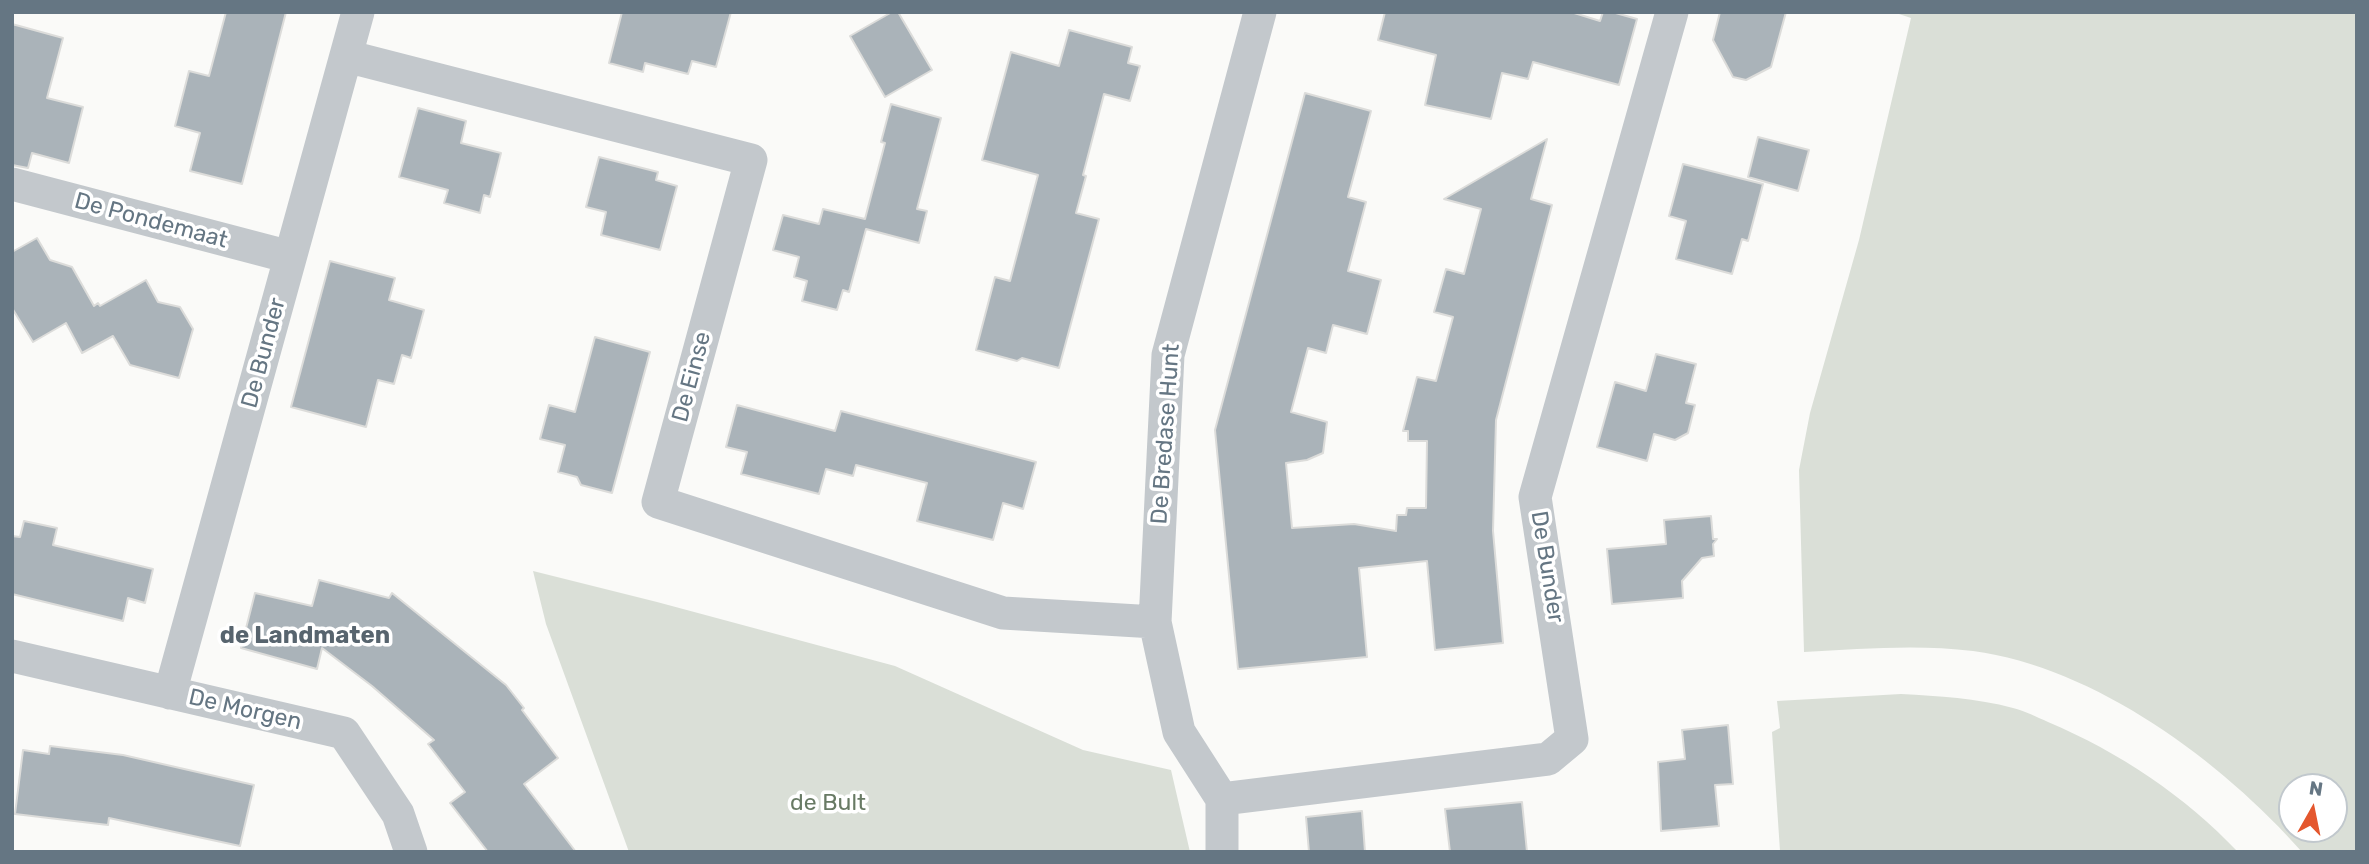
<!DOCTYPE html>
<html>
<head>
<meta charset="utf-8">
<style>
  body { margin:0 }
  #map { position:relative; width:2369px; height:864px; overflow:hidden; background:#fafaf8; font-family:Rubik,sans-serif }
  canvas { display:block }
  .frame { position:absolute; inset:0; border:14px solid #657683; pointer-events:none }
  .north { position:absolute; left:2278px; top:773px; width:70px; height:70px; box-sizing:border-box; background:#fff; border:2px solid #c1c8cd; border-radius:50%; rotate:9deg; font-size:19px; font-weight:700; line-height:28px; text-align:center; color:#657683 }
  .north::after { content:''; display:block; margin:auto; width:24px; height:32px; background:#e4572e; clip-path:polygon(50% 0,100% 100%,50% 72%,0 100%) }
</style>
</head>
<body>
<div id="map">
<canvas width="2369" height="864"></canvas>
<div class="frame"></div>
<div class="north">N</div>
</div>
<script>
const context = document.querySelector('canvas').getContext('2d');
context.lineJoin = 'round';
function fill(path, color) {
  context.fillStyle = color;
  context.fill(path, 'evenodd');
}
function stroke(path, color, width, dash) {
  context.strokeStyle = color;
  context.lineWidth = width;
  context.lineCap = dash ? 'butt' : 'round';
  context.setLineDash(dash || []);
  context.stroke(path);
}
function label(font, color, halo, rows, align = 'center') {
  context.font = font + ' Rubik,sans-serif';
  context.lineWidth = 7;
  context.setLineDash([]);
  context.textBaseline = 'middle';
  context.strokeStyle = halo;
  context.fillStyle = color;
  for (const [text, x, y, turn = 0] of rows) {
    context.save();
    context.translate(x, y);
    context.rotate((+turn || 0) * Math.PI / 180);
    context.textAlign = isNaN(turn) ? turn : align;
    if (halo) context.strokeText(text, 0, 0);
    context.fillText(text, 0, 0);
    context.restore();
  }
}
fill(new Path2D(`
  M 1893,12 L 2357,12 L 2357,852 L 2302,852 C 2223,762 2095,667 1973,651 C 1917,644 1860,649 1804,652 L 1799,470 L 1810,413 L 1859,240 L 1911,18 ZM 2292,787 L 2334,787 L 2334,829 L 2292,829 Z
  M 533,571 L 657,602 L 895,666 L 1083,750 L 1171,770 L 1190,852 L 629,852 L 546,624 Z
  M 1901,694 C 1939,696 1976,698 2013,708 C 2025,711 2037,717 2048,722 C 2119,752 2185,796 2238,852 L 1780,851 L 1772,732 L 1780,728 L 1777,701 Z`), '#dadfd7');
const building = new Path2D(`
  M 226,12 L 286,12 L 242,184 L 190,171 L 200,133 L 175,126 L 189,71 L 209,76 Z
  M 622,12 L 731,12 L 716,67 L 692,61 L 688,74 L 645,63 L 643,72 L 609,63 Z
  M 892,12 L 898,12 L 932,70 L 885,97 L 850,36 Z
  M 1385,12 L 1571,12 L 1600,21 L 1603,12 L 1612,12 L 1637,19 L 1619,85 L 1533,62 L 1528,79 L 1502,73 L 1491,119 L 1425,105 L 1436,55 L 1378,40 Z
  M 1720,12 L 1786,12 L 1771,67 L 1746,80 L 1733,77 L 1713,40 Z
  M 12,24 L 63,38 L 47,98 L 83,107 L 69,163 L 32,153 L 28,168 L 12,165 Z
  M 1069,30 L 1132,47 L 1128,63 L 1140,66 L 1130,101 L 1104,94 L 1083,175 L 1086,176 L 1076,213 L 1099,219 L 1059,368 L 1022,358 L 1017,361 L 976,350 L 995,277 L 1010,281 L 1038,175 L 982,160 L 1011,52 L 1059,66 Z
  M 1305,93 L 1371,111 L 1348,197 L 1366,202 L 1348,271 L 1381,280 L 1367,334 L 1333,325 L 1326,353 L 1308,348 L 1291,412 L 1327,422 L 1323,453 L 1307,460 L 1286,463 L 1292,528 L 1354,524 L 1396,531 L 1397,515 L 1406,515 L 1407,508 L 1426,508 L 1427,441 L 1408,441 L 1408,431 L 1403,431 L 1417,377 L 1436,381 L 1453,317 L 1434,312 L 1446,269 L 1464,274 L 1481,209 L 1444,199 L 1547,139 L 1531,199 L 1552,205 L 1496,420 L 1493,531 L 1503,643 L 1435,650 L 1427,561 L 1359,568 L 1367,657 L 1238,669 L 1215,430 Z
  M 891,104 L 941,118 L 917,209 L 927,211 L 919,243 L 866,229 L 849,292 L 843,290 L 837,310 L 802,301 L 807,281 L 794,277 L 799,257 L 773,250 L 783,215 L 819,224 L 823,209 L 865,219 L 885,143 L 881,142 Z
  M 418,108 L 466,121 L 461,143 L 501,153 L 490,197 L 484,195 L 480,213 L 444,203 L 448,190 L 399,177 Z
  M 1758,137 L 1809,150 L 1798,191 L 1748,177 Z
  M 599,157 L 658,172 L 656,180 L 677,186 L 660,250 L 601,235 L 606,212 L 586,207 Z
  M 1683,164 L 1763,184 L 1748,241 L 1742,239 L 1732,274 L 1676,259 L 1686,221 L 1669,216 Z
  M 37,238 L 50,260 L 72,267 L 94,306 L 98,303 L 100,306 L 146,280 L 158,302 L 180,307 L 193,329 L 179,378 L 130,365 L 113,336 L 82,353 L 66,323 L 33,342 L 12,308 L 12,252 Z
  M 330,261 L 395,278 L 389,300 L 424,310 L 411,358 L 402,355 L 394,384 L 378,380 L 366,427 L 291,407 Z
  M 595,337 L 650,352 L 612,493 L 581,485 L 577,477 L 558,472 L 565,445 L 540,439 L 549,405 L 575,412 Z
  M 1656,354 L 1696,364 L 1686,403 L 1695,405 L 1688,433 L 1675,440 L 1654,434 L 1647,461 L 1597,447 L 1615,382 L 1646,391 Z
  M 737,405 L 835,431 L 841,411 L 1036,462 L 1023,509 L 1003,503 L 993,540 L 917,521 L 927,483 L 856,465 L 853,476 L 826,469 L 819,494 L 741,474 L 747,452 L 726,447 Z
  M 1711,516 L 1713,539 L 1717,539 L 1713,544 L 1714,556 L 1702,558 L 1682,581 L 1683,598 L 1612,604 L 1607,549 L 1666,544 L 1664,520 Z
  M 24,521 L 57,528 L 53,545 L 153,569 L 145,603 L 128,598 L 123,621 L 12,594 L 12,536 L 20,537 Z
  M 319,580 L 389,598 L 392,593 L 506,685 L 524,708 L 522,710 L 558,758 L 524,784 L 576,852 L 488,852 L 450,803 L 465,792 L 428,744 L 434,740 L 372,686 L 322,648 L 317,669 L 241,648 L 255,593 L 312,606 Z
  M 1728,725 L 1733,784 L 1715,785 L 1719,826 L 1661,831 L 1658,762 L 1685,759 L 1682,730 Z
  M 50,746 L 123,755 L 254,785 L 240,846 L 109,818 L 108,825 L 15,814 L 23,750 L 49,754 Z
  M 1522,802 L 1527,852 L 1450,852 L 1445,809 Z
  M 1362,811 L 1365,852 L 1309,852 L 1306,817 Z`);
fill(building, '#aab3b9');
stroke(building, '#dcdcda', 2);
stroke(new Path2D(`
  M 346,56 L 751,160 L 658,502 L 1003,613 L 1155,622
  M 12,184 L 290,257
  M 12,656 L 344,733 L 398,814 L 411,852
  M 170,693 L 358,12
  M 1222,799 L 1548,759 L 1572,739 L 1535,497 L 1672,12
  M 1222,852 L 1222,799 L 1179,732 L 1155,622 L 1168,355 L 1260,12`), '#c3c8cc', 33);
label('23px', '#657683', '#fff', [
  ["De Pondemaat",151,221,15],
  ["De Bunder",264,353,-75],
  ["De Einse",692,377,-75],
  ["De Bredase Hunt",1166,434,-86],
  ["De Bunder",1547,567,81],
  ["De Morgen",245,710,13]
]);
label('23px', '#687a64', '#fff', [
  ["de Bult",828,803]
]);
label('bold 24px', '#57646e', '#fff', [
  ["de Landmaten",305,636]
]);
</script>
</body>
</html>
